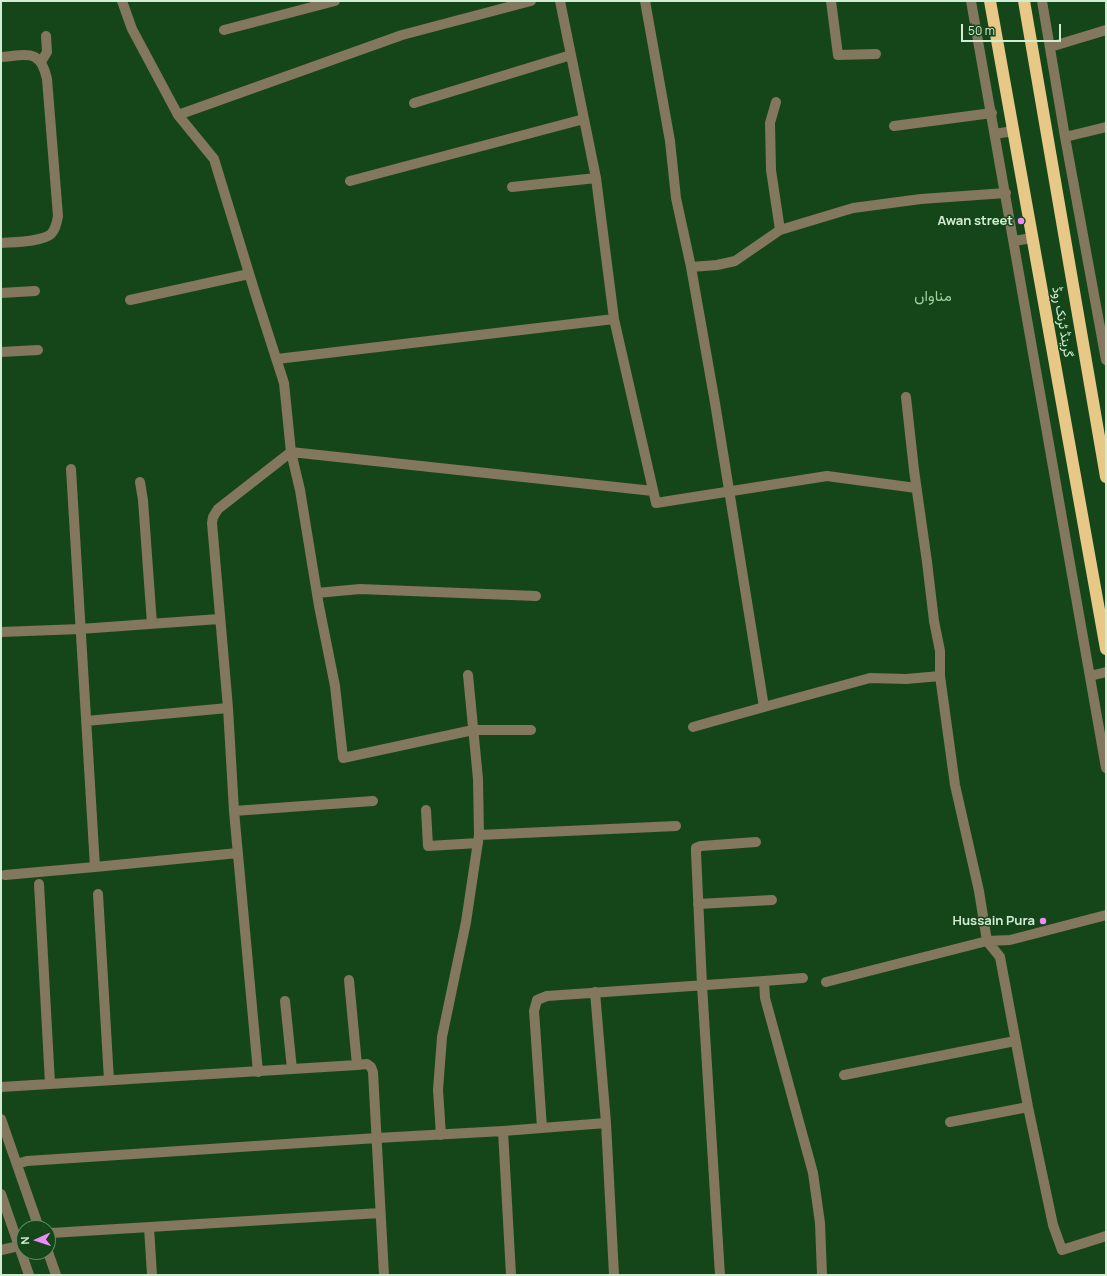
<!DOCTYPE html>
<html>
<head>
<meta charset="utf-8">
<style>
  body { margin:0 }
  #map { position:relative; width:1107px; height:1276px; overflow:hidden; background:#15461a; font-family:Manrope,sans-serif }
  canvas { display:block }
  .frame { position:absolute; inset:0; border:2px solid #d3edd3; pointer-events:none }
  .north { position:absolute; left:16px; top:1220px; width:40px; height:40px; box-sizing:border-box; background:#15461a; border:1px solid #618964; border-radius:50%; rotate:267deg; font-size:11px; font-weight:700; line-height:16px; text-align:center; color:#d3edd3 }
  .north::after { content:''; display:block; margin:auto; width:14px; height:18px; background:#ef8bf6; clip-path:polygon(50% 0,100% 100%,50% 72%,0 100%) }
  .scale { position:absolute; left:961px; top:24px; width:100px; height:18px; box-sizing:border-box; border:2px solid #d3edd3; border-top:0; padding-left:5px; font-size:12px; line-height:14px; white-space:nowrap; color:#d3edd3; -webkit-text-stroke:3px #15461a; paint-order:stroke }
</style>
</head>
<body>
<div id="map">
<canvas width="1107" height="1276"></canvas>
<div class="frame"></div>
<div class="north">N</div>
<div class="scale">50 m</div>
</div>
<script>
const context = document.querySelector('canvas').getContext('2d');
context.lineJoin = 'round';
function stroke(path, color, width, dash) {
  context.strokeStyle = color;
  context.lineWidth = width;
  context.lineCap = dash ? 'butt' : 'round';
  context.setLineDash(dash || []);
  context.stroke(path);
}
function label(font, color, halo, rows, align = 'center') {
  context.font = font + ' Manrope,Vazirmatn,sans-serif';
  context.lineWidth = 3;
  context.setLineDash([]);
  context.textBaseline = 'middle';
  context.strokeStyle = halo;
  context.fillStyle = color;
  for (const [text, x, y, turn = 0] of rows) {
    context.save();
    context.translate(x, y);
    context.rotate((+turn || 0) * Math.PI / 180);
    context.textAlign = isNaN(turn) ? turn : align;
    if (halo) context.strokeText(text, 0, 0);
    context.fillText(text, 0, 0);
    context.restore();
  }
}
stroke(new Path2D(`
  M 122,1 L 132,29 L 178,115 L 214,159 L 256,296 L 284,383 L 291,452 L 300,490 L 319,606 L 335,686 L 343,758 L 473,730 L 531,730
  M 560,1 L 596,178 L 614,319 L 656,503 L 827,476 L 916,488
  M 645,1 L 670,141 L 676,198 L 691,267 L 715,403 L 764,707 L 870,678 L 906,679 L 940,676 L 940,651 L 934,621 L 927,562 L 914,470 L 906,397
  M 831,1 L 838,55 L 876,54
  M 971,1 L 1106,768
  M 1042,1 L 1065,137 L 1106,360
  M 224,30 L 335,1
  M 1050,47 L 1106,30
  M 1,57 C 27,55 40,48 47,79 L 58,216 C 57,222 56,229 51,234 C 42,242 14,242 1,243
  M 41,62 L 47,52 L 46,36
  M 776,102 L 770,123 L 771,170 L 780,230
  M 414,103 L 571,55
  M 178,115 L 402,35 L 531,1
  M 894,126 L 992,113
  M 995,134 L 1013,131
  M 1065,137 L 1106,127
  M 350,181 L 584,119
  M 512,187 L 596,178
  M 1014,241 L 1032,238
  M 691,267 L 717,265 L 735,261 L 780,230 L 853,208 L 921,199 L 1006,193
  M 1,293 L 35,291
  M 130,300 L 249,274
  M 1,352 L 38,350
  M 277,359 L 614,319
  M 71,469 L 95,867
  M 140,482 L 143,500 L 152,624
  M 317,593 L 360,589 L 536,596
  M 1,632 L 80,629 L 219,619
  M 940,676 L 955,785 L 979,891 L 987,941 L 1000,957 L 1028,1107 L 1053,1225 L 1062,1250 L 1106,1236
  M 1090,676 L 1106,672
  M 86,721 L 228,708
  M 693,727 L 764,707
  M 426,810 L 428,846 L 478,843
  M 234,811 L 373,801
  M 479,835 L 676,826
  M 5,875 L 95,867 L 238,853
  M 39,884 L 50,1083
  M 98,894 L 109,1080
  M 698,904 L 772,900
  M 349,980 L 357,1065
  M 764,981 L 765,998 L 813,1173 L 820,1223 L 822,1275
  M 826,982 L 987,941 L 1010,940 L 1106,915
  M 595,992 L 606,1123 L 614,1275
  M 285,1001 L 292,1069
  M 258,1072 L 234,811 L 228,708 L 212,523 L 213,517 L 218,509 L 291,452 L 653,491
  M 844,1075 L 1015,1041
  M 1,1087 L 357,1065 L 367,1064 L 371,1067 L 373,1072 L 384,1275
  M 1,1119 L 39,1228
  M 950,1122 L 1028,1107
  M 542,1128 L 535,1025 L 534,1011 L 537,1000 L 547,996 L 764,981 L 803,978
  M 503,1131 L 511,1275
  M 441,1135 L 438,1090 L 442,1037 L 466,922 L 479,835 L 478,779 L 468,675
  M 17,1164 L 27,1161 L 377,1138 L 503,1131 L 606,1123
  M 1,1194 L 29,1275
  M 149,1227 L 152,1275
  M 48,1235 L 51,1233 L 380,1213
  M 1,1250 L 19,1246
  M 48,1252 L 56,1275
  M 720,1275 L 702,985 L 696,852 L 696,848 L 701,846 L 756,842`), '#83775d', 10);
stroke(new Path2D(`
  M 990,1 L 1106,649
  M 1024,1 L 1106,477`), '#e7c887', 12);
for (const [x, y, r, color] of [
  [1021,221,4,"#ef8bf6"],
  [1043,921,4,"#ef8bf6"]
]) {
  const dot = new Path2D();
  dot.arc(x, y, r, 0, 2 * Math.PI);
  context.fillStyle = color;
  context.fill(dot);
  stroke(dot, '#15461a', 1.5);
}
label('bold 13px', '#d3edd3', '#15461a', [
  ["Awan street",1013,221],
  ["Hussain Pura",1035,921]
], 'right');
label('13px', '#d3edd3', '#15461a', [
  ["گرینڈ ٹرنک روڈ",1062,322,80]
]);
label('15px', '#9dd19d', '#15461a', [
  ["مناواں",933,297]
]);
</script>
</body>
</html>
